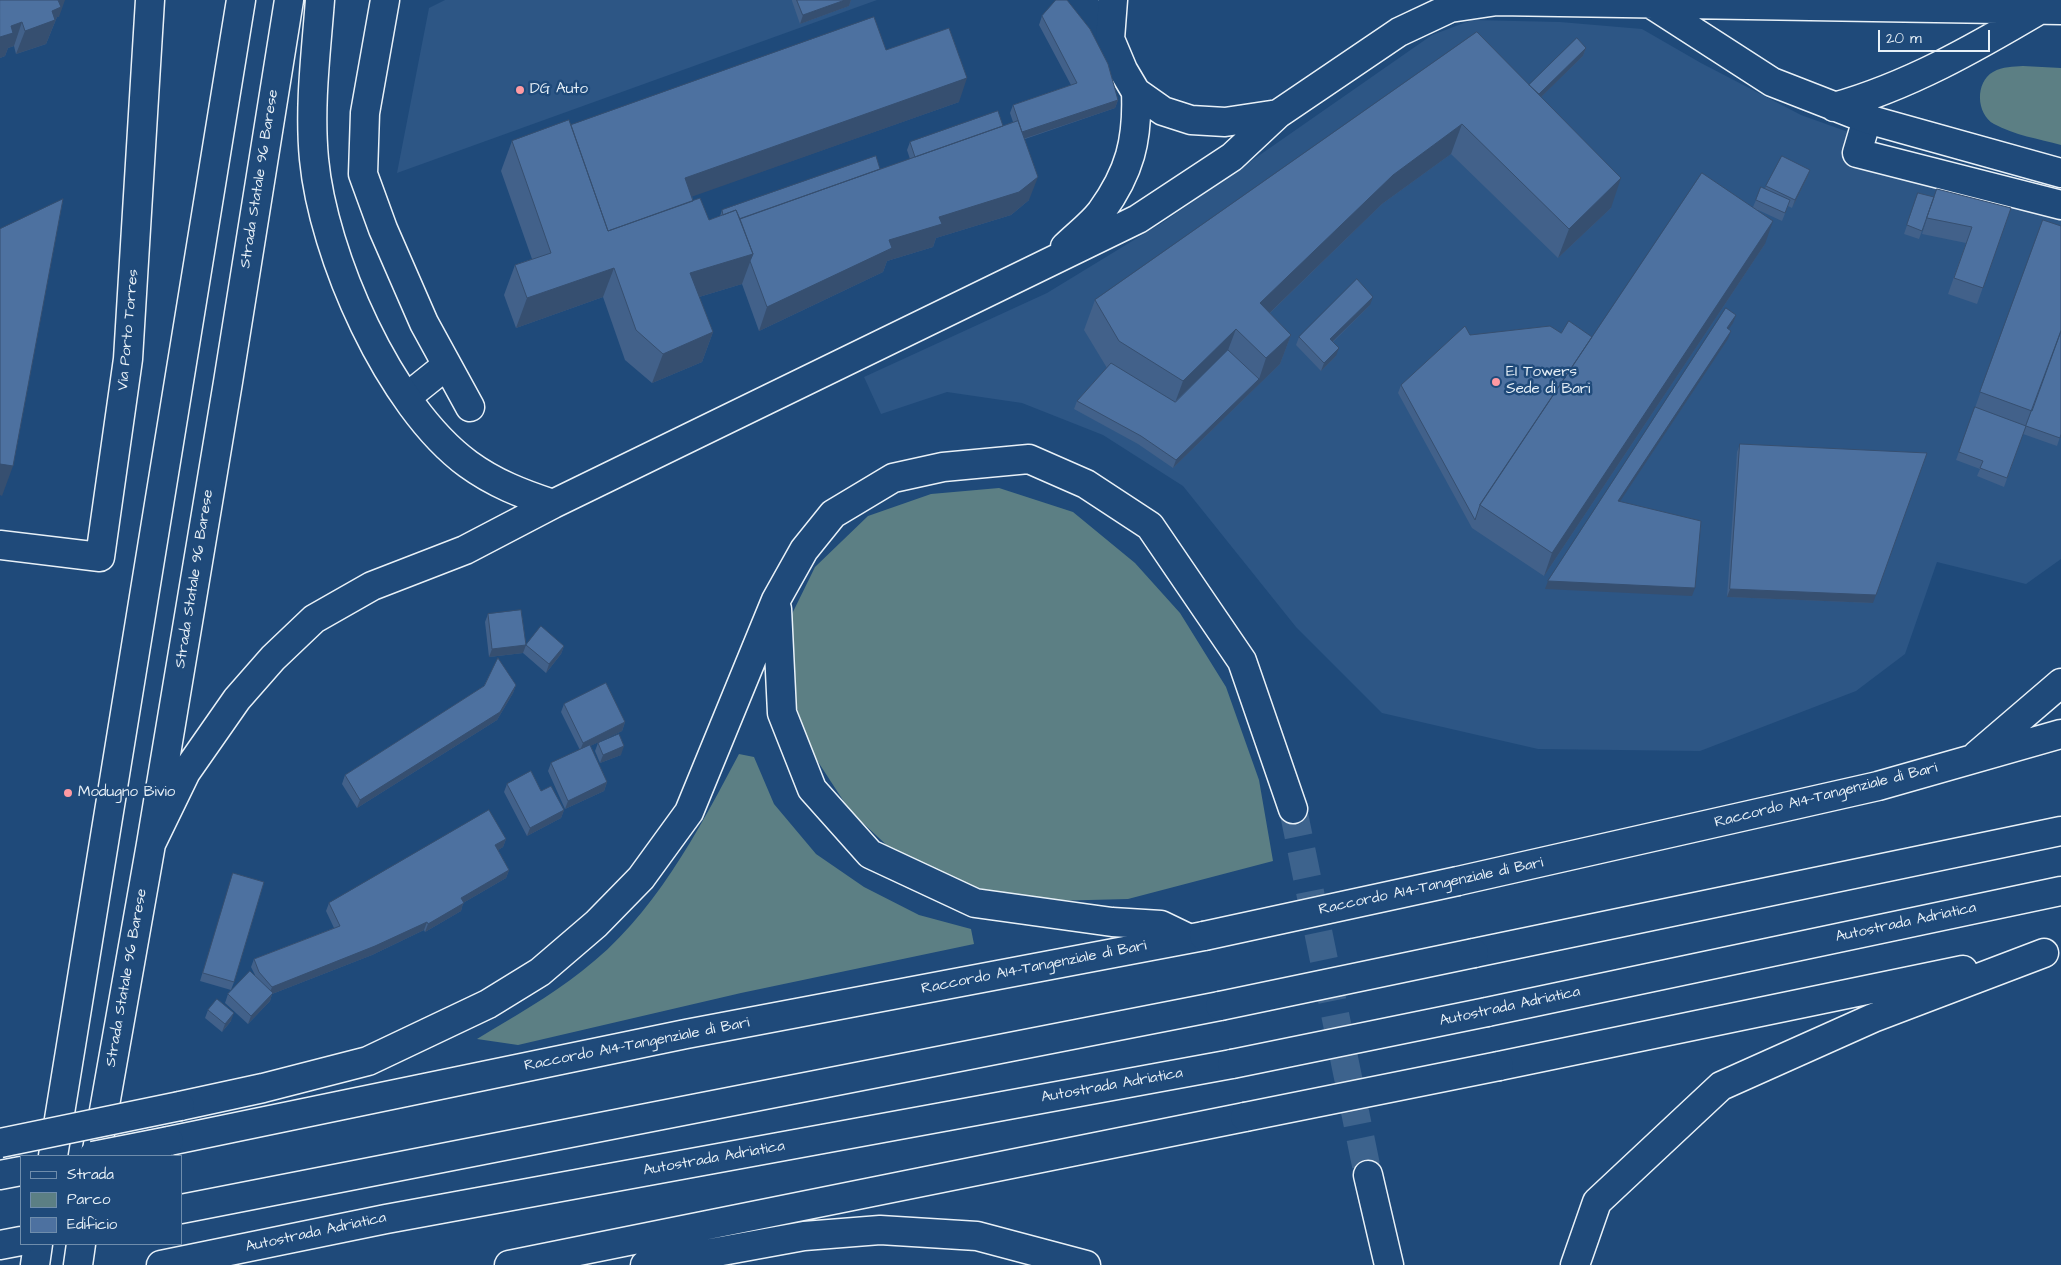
<!DOCTYPE html>
<html>
<head>
<meta charset="utf-8">
<style>
  body { margin:0 }
  #map { position:relative; width:2061px; height:1265px; overflow:hidden; background:#1f4a7a; font-family:"Architects Daughter",sans-serif }
  canvas { display:block }
  .legend { position:absolute; left:20px; top:1155px; width:162px; height:90px; box-sizing:border-box; background:#1f4a7a; border:1px solid #6f8dac; margin:0; padding:6px 9px; list-style:none; font-size:15px; color:#e8f1f8 }
  .legend li { display:flex; align-items:center; gap:10px; height:25px }
  .legend b { width:25px; border:1px solid #6f8dac }
  .scale { position:absolute; left:1878px; top:30px; width:112px; height:22px; box-sizing:border-box; border:2px solid #e8f1f8; border-top:0; padding-left:6px; font-size:15px; line-height:18px; white-space:nowrap; color:#e8f1f8; -webkit-text-stroke:4px #1f4a7a; paint-order:stroke }
</style>
</head>
<body>
<div id="map">
<canvas width="2061" height="1265"></canvas>
<ul class="legend">
<li><b style="height:6px;background:#1f4a7a"></b>Strada</li>
<li><b style="height:14px;background:#5c7f84"></b>Parco</li>
<li><b style="height:14px;background:#4d71a0"></b>Edificio</li>
</ul>
<div class="scale">20 m</div>
</div>
<script>
const context = document.querySelector('canvas').getContext('2d');
context.lineJoin = 'round';
function fill(path, color) {
  context.fillStyle = color;
  context.fill(path, 'evenodd');
}
function stroke(path, color, width, dash) {
  context.strokeStyle = color;
  context.lineWidth = width;
  context.lineCap = dash ? 'butt' : 'round';
  context.setLineDash(dash || []);
  context.stroke(path);
}
function label(font, color, halo, rows, align = 'center') {
  context.font = font + ' "Architects Daughter",sans-serif';
  context.lineWidth = 5;
  context.setLineDash([]);
  context.textBaseline = 'middle';
  context.strokeStyle = halo;
  context.fillStyle = color;
  for (const [text, x, y, turn = 0] of rows) {
    context.save();
    context.translate(x, y);
    context.rotate((+turn || 0) * Math.PI / 180);
    context.textAlign = isNaN(turn) ? turn : align;
    if (halo) context.strokeText(text, 0, 0);
    context.fillText(text, 0, 0);
    context.restore();
  }
}
fill(new Path2D(`
  M 445,0 L 877,0 L 397,173 L 429,8 Z
  M 1472,20 L 1560,22 L 1642,29 L 1701,63 L 1801,115 L 1890,147 L 2061,190 L 2061,559 L 2026,584 L 1937,562 L 1905,654 L 1856,691 L 1700,751 L 1538,749 L 1382,713 L 1296,627 L 1183,486 L 1103,435 L 1022,403 L 947,392 L 881,414 L 864,377 L 1047,293 L 1165,221 L 1432,35 Z`), '#2d5685');
fill(new Path2D(`
  M 2023,66 L 2061,68 L 2061,145 C 2039,139 2014,135 1994,124 C 1976,114 1975,82 1993,72 C 2003,66 2013,67 2023,66 Z
  M 999,488 L 1073,512 L 1135,563 L 1180,613 L 1226,687 L 1259,780 L 1273,861 L 1128,899 L 1050,901 L 961,885 L 894,852 L 850,811 L 811,751 L 789,684 L 791,616 L 815,567 L 868,516 L 931,494 Z
  M 739,754 L 754,757 L 774,804 L 816,854 L 864,887 L 919,915 L 971,929 L 974,944 L 741,993 L 518,1045 L 477,1039 C 513,1017 549,997 582,971 C 654,916 697,833 739,754 Z`), '#5c7f84');
stroke(new Path2D(`
  M 1293,809 L 1368,1175`), '#3d638d', 28, [28, 14]);
const minor = new Path2D(`
  M 385,0 L 365,113 L 363,174 L 383,229 L 424,323 L 470,407
  M 1077,0 L 1092,13 L 1110,39
  M 1867,119 L 1857,153 L 2061,205
  M 407,397 L 447,365
  M 0,545 L 100,557 L 128,359 L 150,0`);
const major = new Path2D(`
  M 320,0 C 316,53 309,106 314,159 C 323,255 389,406 468,464 C 494,483 522,494 553,504
  M 1113,0 L 1110,39 L 1123,70 L 1136,92 L 1163,111 L 1191,120 L 1225,122 L 1278,114 L 1399,32 L 1450,8 L 1497,1 L 2061,10
  M 1648,2 L 1772,82 L 1867,119 L 2061,173
  M 1834,107 C 1909,86 1975,48 2041,9
  M 1065,247 C 1076,236 1091,225 1101,212 C 1130,172 1138,140 1136,92
  M 151,844 L 186,772 L 237,699 L 273,658 L 314,619 L 372,586 L 465,550 L 553,504 L 1138,219 L 1232,157 L 1278,114
  M 53,1156 L 241,0
  M 96,1156 L 151,844 L 228,382 L 289,0
  M 35,1265 L 38,1244
  M 78,1265 L 81,1244`);
const highway = new Path2D(`
  M 777,609 L 782,713 L 812,789 L 870,854 L 975,903 L 1112,922 L 1161,925 L 1188,938
  M 1977,755 L 2061,683
  M 1458,881 L 1878,786 L 2061,734
  M 1474,953 L 2061,831
  M 1487,1012 L 2061,891
  M 1499,1066 L 1963,970
  M 180,1106 L 263,1088 L 368,1061 L 488,1004 L 540,972 L 596,924 L 641,878 L 689,812 L 776,600 L 804,550 L 833,514 L 893,478 L 943,467 L 1029,459 L 1086,484 L 1150,526 L 1242,661 L 1293,809
  M 169,1141 L 686,1034 L 1204,936
  M 0,1175 L 21,1171
  M 1368,1175 L 1389,1265
  M 181,1209 L 1220,1006
  M 0,1245 L 21,1241
  M 161,1265 L 386,1219 L 1232,1064
  M 509,1265 L 1245,1117
  M 645,1265 L 804,1236 L 880,1230 L 977,1236 L 1086,1265
  M 1575,1265 L 1597,1202 L 1721,1086 L 1873,1018 L 2044,953`);
stroke(minor, '#e8f1f8', 31);
stroke(major, '#e8f1f8', 31);
stroke(highway, '#e8f1f8', 31);
stroke(minor, '#1f4a7a', 28);
stroke(major, '#1f4a7a', 28);
stroke(highway, '#1f4a7a', 28);
const highwayBridge = new Path2D(`
  M 1204,936 L 1458,881
  M 1220,1006 L 1474,953
  M 1232,1064 L 1487,1012
  M 1245,1117 L 1499,1066
  M 0,1143 L 180,1106
  M 93,1156 L 169,1141`);
stroke(highwayBridge, '#e8f1f8', 31, []);
stroke(highwayBridge, '#1f4a7a', 28);
fill(new Path2D(`
  M 0,0 L 59,17 L 57,17 L 46,44 L 16,54 L 14,46 L 8,48 L 5,56 L 0,58 Z
  M 792,0 L 851,0 L 849,6 L 800,24 L 792,1 Z
  M 1042,16 L 1118,100 L 1115,108 L 1025,139 L 1029,200 L 1011,215 L 936,238 L 933,247 L 887,261 L 883,272 L 759,331 L 742,284 L 699,297 L 713,332 L 702,362 L 652,383 L 625,360 L 603,297 L 516,328 L 504,295 L 515,265 L 532,259 L 501,171 L 512,141 L 571,125 L 886,50 L 959,102 L 692,196 L 693,201 L 709,220 L 720,216 L 722,210 L 880,169 L 910,159 L 907,150 L 910,142 L 1003,126 L 1013,122 L 1010,113 L 1013,105 L 1071,85 L 1039,25 Z
  M 1586,48 L 1583,56 L 1541,97 L 1611,208 L 1558,258 L 1451,154 L 1382,204 L 1270,313 L 1291,335 L 1280,364 L 1173,468 L 1138,444 L 1074,409 L 1077,401 L 1107,368 L 1084,330 L 1095,300 L 1529,85 Z
  M 1810,170 L 1807,178 L 1792,208 L 1788,206 L 1782,221 L 1758,210 L 1765,244 L 1544,576 L 1472,528 L 1398,393 L 1401,385 L 1470,335 L 1561,333 L 1592,337 L 1753,207 L 1756,200 L 1765,189 L 1766,186 Z
  M 1918,193 L 1934,197 L 2011,208 L 1977,304 L 1948,294 L 1966,243 L 1922,234 L 1928,215 L 1919,239 L 1904,234 Z
  M 2043,220 L 2061,434 L 2057,446 L 2023,434 L 2004,487 L 1977,476 L 1980,469 L 1956,460 Z
  M 1370,305 L 1333,342 L 1336,356 L 1321,371 L 1296,345 L 1299,337 Z
  M 1740,444 L 1873,603 L 1727,597 L 1737,452 Z
  M 488,614 L 526,645 L 564,646 L 561,654 L 546,673 L 523,653 L 489,657 L 485,622 Z
  M 516,685 L 513,693 L 497,720 L 357,808 L 342,784 L 345,775 Z
  M 564,704 L 625,722 L 622,731 L 590,746 L 607,782 L 604,791 L 565,809 L 548,771 L 551,763 L 580,750 L 561,712 Z
  M 598,743 L 621,755 L 600,763 L 595,751 Z
  M 507,784 L 564,810 L 561,818 L 527,836 L 504,792 Z
  M 506,839 L 503,847 L 498,850 L 509,870 L 506,878 L 463,903 L 461,911 L 425,932 L 424,930 L 372,955 L 272,994 L 270,1001 L 248,1024 L 225,1003 L 228,994 L 255,975 L 251,967 L 254,959 L 334,928 L 326,911 L 329,903 Z
  M 233,873 L 234,982 L 231,990 L 200,981 Z
  M 208,1010 L 231,1021 L 222,1032 L 205,1018 Z`), '#42618a');
fill(new Path2D(`
  M 56,0 L 65,0 L 59,17 L 57,17 L 46,44 L 16,54 L 25,31 Z
  M 845,0 L 851,0 L 849,6 L 800,24 L 803,15 Z
  M 22,22 L 14,46 L 8,48 L 5,56 L 0,58 L 0,37 L 11,26 Z
  M 1586,48 L 1583,56 L 1536,102 L 1539,94 Z
  M 967,78 L 959,102 L 677,202 L 685,178 Z
  M 1118,100 L 1115,108 L 1020,140 L 1022,132 Z
  M 1462,124 L 1451,154 L 1382,204 L 1249,333 L 1260,303 L 1393,175 Z
  M 1810,170 L 1807,178 L 1792,208 L 1795,200 Z
  M 1038,177 L 1029,200 L 1011,215 L 936,238 L 933,247 L 887,261 L 883,272 L 759,331 L 767,307 L 889,240 L 939,217 Z
  M 1621,178 L 1611,208 L 1558,258 L 1569,229 Z
  M 1773,221 L 1765,244 L 1544,576 L 1552,553 Z
  M 753,254 L 742,284 L 679,303 L 690,273 Z
  M 614,268 L 603,297 L 516,328 L 527,298 Z
  M 1373,297 L 1370,305 L 1327,347 L 1330,339 Z
  M 1736,315 L 1733,323 L 1724,336 L 1727,328 Z
  M 1236,329 L 1225,358 L 1172,411 L 1183,381 Z
  M 1731,331 L 1728,339 L 1615,509 L 1618,501 Z
  M 713,332 L 702,362 L 652,383 L 663,354 Z
  M 1291,335 L 1280,364 L 1173,468 L 1176,460 L 1259,379 L 1266,358 Z
  M 1339,348 L 1336,356 L 1321,371 L 1324,363 Z
  M 0,464 L 13,466 L 2,496 L 0,495 Z
  M 1548,581 L 1695,588 L 1692,596 L 1545,589 Z
  M 1730,589 L 1876,595 L 1873,603 L 1727,597 Z
  M 526,645 L 523,653 L 489,657 L 492,649 Z
  M 564,646 L 561,654 L 546,673 L 549,664 Z
  M 516,685 L 513,693 L 497,720 L 357,808 L 360,800 Z
  M 625,722 L 622,731 L 580,751 L 583,743 Z
  M 624,746 L 621,755 L 600,763 L 603,755 Z
  M 607,782 L 604,791 L 565,809 L 568,801 Z
  M 564,810 L 561,818 L 527,836 L 530,828 Z
  M 506,839 L 503,847 L 492,854 L 495,845 Z
  M 509,870 L 506,878 L 463,903 L 461,911 L 425,932 L 428,924 L 461,898 Z
  M 427,922 L 424,930 L 372,955 L 272,994 L 270,1001 L 248,1024 L 251,1016 L 269,995 L 272,987 Z
  M 234,1013 L 231,1021 L 222,1032 L 225,1024 Z`), '#364f70');
const building = new Path2D(`
  M 0,0 L 58,0 L 61,7 L 52,11 L 55,20 L 25,31 L 22,22 L 11,26 L 13,33 L 0,37 Z
  M 797,0 L 845,0 L 803,15 Z
  M 1056,0 L 1067,0 L 1090,29 L 1108,64 L 1118,100 L 1022,132 L 1013,105 L 1077,83 L 1042,16 Z
  M 874,17 L 886,50 L 949,28 L 967,78 L 685,178 L 693,201 L 608,231 L 571,125 Z
  M 1477,32 L 1621,178 L 1569,229 L 1462,124 L 1393,175 L 1260,303 L 1291,335 L 1266,358 L 1236,329 L 1183,381 L 1119,341 L 1095,300 Z
  M 1577,38 L 1586,48 L 1539,94 L 1529,85 Z
  M 998,111 L 1003,126 L 915,157 L 910,142 Z
  M 569,120 L 608,231 L 700,198 L 709,220 L 736,210 L 753,254 L 690,273 L 713,332 L 663,354 L 636,330 L 614,268 L 527,298 L 515,265 L 551,253 L 512,141 Z
  M 1018,121 L 1038,177 L 1019,192 L 939,217 L 942,224 L 889,240 L 892,248 L 767,307 L 750,261 L 753,254 L 740,219 Z
  M 876,156 L 880,169 L 740,219 L 736,210 L 723,215 L 722,210 Z
  M 1782,156 L 1810,170 L 1795,200 L 1766,186 Z
  M 1702,173 L 1773,221 L 1552,553 L 1480,505 Z
  M 1761,187 L 1790,200 L 1785,213 L 1756,200 Z
  M 1937,189 L 2011,208 L 1983,288 L 1954,278 L 1972,227 L 1927,218 Z
  M 1918,193 L 1934,197 L 1922,231 L 1907,225 Z
  M 63,199 L 13,466 L 0,464 L 0,229 Z
  M 2043,220 L 2061,226 L 2061,331 L 2032,411 L 1980,392 Z
  M 1357,279 L 1373,297 L 1330,339 L 1339,348 L 1324,363 L 1299,337 Z
  M 1726,308 L 1736,315 L 1727,328 L 1731,331 L 1618,501 L 1701,521 L 1695,588 L 1548,581 Z
  M 1569,321 L 1592,337 L 1480,505 L 1475,520 L 1401,385 L 1465,326 L 1470,335 L 1550,326 L 1561,333 Z
  M 2061,331 L 2061,434 L 2060,438 L 2026,426 Z
  M 1228,350 L 1259,379 L 1176,460 L 1141,436 L 1077,401 L 1111,363 L 1175,402 Z
  M 1975,407 L 2026,426 L 2007,478 L 1980,468 L 1983,461 L 1959,452 Z
  M 1740,444 L 1927,453 L 1876,595 L 1730,589 Z
  M 521,610 L 526,645 L 492,649 L 488,614 Z
  M 541,626 L 564,646 L 549,664 L 526,645 Z
  M 498,658 L 516,685 L 500,712 L 360,800 L 345,775 L 484,686 Z
  M 606,683 L 625,722 L 583,743 L 564,704 Z
  M 619,734 L 624,746 L 603,755 L 598,743 Z
  M 590,745 L 607,782 L 568,801 L 551,763 Z
  M 531,771 L 541,791 L 551,786 L 564,810 L 530,828 L 507,784 Z
  M 489,810 L 506,839 L 495,845 L 509,870 L 461,898 L 464,903 L 428,924 L 427,922 L 375,946 L 272,987 L 259,972 L 254,959 L 340,926 L 329,903 Z
  M 233,873 L 264,882 L 234,982 L 203,973 Z
  M 250,971 L 273,993 L 251,1016 L 228,994 Z
  M 217,999 L 234,1013 L 225,1024 L 208,1010 Z`);
fill(building, '#4d71a0');
stroke(building, '#364f70', 1);
for (const [x, y, r, color] of [
  [520,90,5,"#ff9aa2"],
  [1496,382,5,"#ff9aa2"],
  [68,793,5,"#ff9aa2"]
]) {
  const dot = new Path2D();
  dot.arc(x, y, r, 0, 2 * Math.PI);
  context.fillStyle = color;
  context.fill(dot);
  stroke(dot, '#1f4a7a', 2);
}
label('15px', '#e8f1f8', '#1f4a7a', [
  ["DG Auto",530,90],
  ["EI Towers",1506,373],
  ["Sede di Bari",1506,390],
  ["Modugno Bivio",78,793]
], 'left');
label('15px', '#e8f1f8', '#1f4a7a', [
  ["Strada Statale 96 Barese",260,179,-81],
  ["Via Porto Torres",129,330,-85],
  ["Strada Statale 96 Barese",195,579,-81],
  ["Raccordo A14-Tangenziale di Bari",1826,796,-14],
  ["Raccordo A14-Tangenziale di Bari",1431,887,-12],
  ["Autostrada Adriatica",1906,923,-12],
  ["Raccordo A14-Tangenziale di Bari",1034,968,-11],
  ["Strada Statale 96 Barese",127,978,-80],
  ["Autostrada Adriatica",1510,1007,-12],
  ["Raccordo A14-Tangenziale di Bari",637,1045,-11],
  ["Autostrada Adriatica",1112,1086,-10],
  ["Autostrada Adriatica",714,1159,-10],
  ["Autostrada Adriatica",316,1233,-12]
]);
</script>
</body>
</html>
